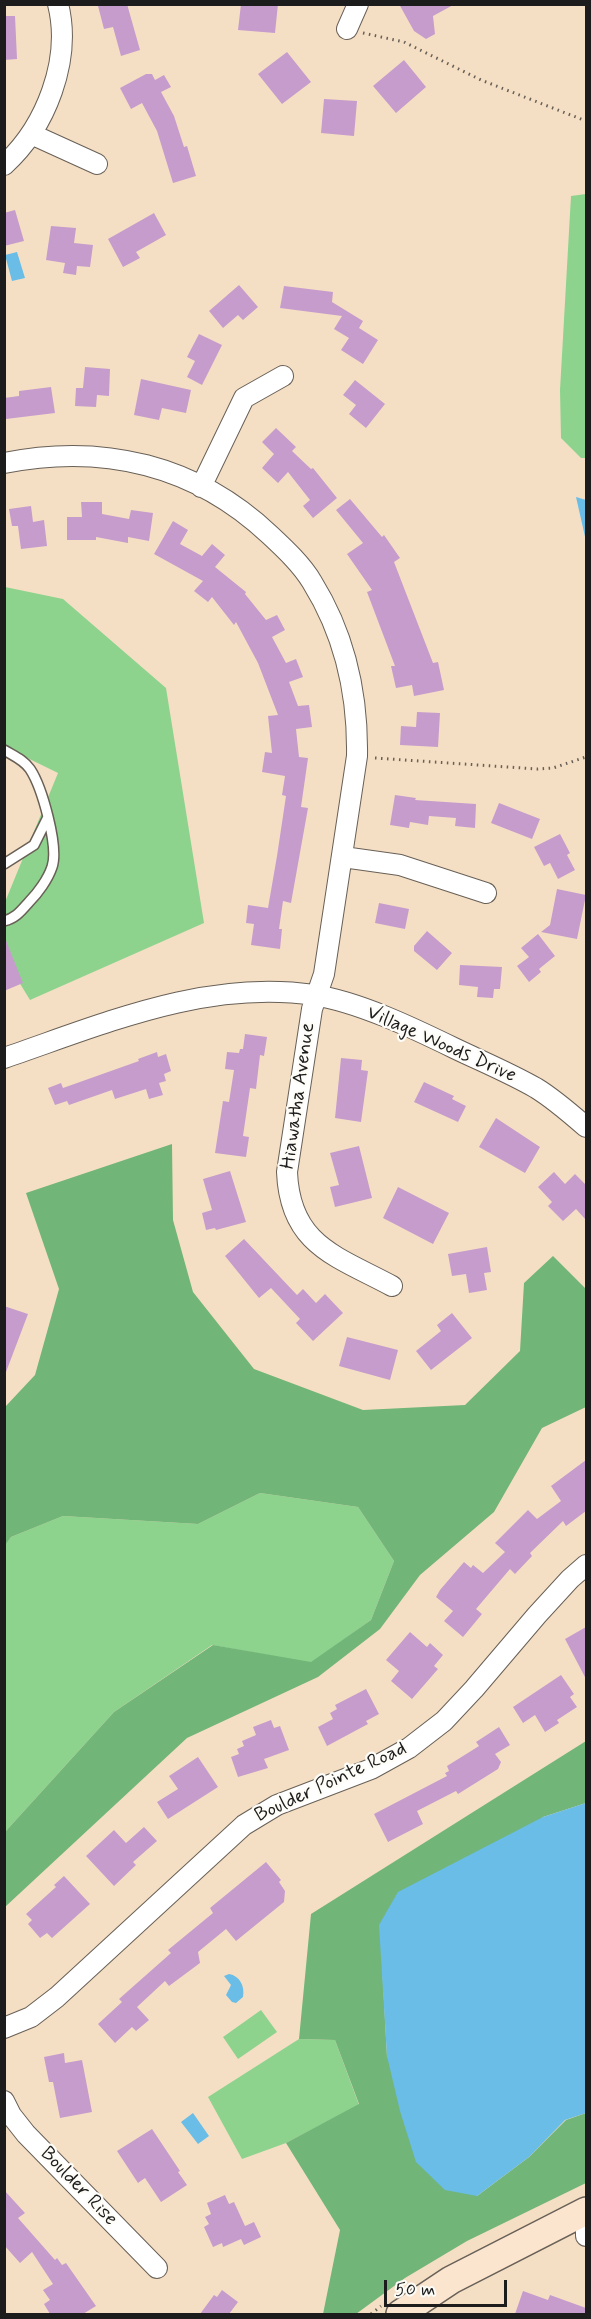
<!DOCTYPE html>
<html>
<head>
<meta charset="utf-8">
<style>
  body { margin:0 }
  #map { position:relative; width:591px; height:2319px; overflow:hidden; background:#f5dfc4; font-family:Mynerve,sans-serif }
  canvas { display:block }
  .frame { position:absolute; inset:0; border:6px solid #1c1c1c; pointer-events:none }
  .scale { position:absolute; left:384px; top:2280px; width:123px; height:27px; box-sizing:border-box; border:3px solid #1c1c1c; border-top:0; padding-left:8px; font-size:18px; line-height:21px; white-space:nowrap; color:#1c1c1c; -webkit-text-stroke:4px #fdfcf7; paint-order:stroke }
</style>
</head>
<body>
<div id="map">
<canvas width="591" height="2319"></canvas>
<div class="frame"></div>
<div class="scale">50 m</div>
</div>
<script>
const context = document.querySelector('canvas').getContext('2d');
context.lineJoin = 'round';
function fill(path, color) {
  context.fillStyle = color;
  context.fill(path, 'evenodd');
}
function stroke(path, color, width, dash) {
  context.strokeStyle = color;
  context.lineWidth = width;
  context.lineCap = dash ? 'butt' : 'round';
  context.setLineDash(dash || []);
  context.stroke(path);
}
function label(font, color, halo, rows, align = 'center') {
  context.font = font + ' Mynerve,sans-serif';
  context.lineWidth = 4.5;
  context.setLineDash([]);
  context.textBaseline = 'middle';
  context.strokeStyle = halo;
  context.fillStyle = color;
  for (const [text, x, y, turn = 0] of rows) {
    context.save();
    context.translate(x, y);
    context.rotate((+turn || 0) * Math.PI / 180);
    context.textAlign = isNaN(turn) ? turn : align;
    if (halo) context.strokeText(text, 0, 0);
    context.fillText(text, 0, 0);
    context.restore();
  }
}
fill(new Path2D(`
  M 586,194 L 586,458 L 581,458 L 561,438 L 560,390 L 571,196 Z
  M 5,587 L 63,599 L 166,688 L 204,923 L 30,1000 L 5,959 L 5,902 L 58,773 L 5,747 Z
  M 260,1493 L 358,1507 L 394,1561 L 371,1620 L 311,1663 L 212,1645 L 114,1712 L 5,1832 L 4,1545 L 11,1537 L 63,1516 L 198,1524 Z
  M 261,2010 L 277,2032 L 238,2059 L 223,2037 Z
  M 299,2039 L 335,2040 L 359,2105 L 286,2143 L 242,2159 L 208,2097 Z`), '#8dd38d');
fill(new Path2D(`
  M 172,1144 L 173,1220 L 193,1292 L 254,1369 L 363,1410 L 465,1405 L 520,1351 L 524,1283 L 553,1256 L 586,1289 L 586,1407 L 542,1428 L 494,1512 L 420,1575 L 380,1629 L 318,1677 L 187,1738 L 5,1907 L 5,1832 L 114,1712 L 213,1645 L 311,1662 L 371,1620 L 394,1561 L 358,1507 L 260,1493 L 198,1524 L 63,1516 L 11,1537 L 5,1545 L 5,1407 L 35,1375 L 59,1289 L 26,1193 Z
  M 586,1741 L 586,1803 L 543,1817 L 382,1965 L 387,2056 L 477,2196 L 529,2157 L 566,2120 L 586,2113 L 586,2183 L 467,2241 L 405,2278 L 356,2314 L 323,2314 L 340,2230 L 286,2143 L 359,2104 L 335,2040 L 299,2039 L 311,1914 Z`), '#72b578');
fill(new Path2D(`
  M 17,252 L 25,278 L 12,281 L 5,255 Z
  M 576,497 L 586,500 L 586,541 Z
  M 586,1803 L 586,2113 L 565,2120 L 529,2157 L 477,2196 L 445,2190 L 416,2162 L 400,2111 L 387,2056 L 379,1925 L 398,1892 L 543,1817 Z
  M 229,1974 C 240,1976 245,1986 243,1997 L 236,2003 L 232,2002 L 226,1995 L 231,1985 L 224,1976 Z
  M 193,2113 L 209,2136 L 198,2144 L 181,2122 Z`), '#6abde6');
fill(new Path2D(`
  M 105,4 L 127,4 L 140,50 L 121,56 L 113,27 L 104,29 L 98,6 Z
  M 241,4 L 278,4 L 275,33 L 238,30 Z
  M 399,4 L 455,4 L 433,16 L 435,34 L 426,39 L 414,31 Z
  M 4,16 L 15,16 L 17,59 L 4,60 Z
  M 287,52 L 311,82 L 282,104 L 258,74 Z
  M 404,60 L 426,87 L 396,113 L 373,86 Z
  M 146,74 L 152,74 L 155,80 L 164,75 L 171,87 L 161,92 L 174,116 L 184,147 L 187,146 L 196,176 L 173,183 L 157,131 L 142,103 L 131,109 L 120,88 Z
  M 324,99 L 357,101 L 354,136 L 321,133 Z
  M 15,210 L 24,241 L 4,246 L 4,213 Z
  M 154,213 L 166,235 L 136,252 L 140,258 L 123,267 L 108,239 Z
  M 51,226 L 76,228 L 74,243 L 93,245 L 90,267 L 77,266 L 76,275 L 63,273 L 65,263 L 46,260 Z
  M 239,285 L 258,307 L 243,320 L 238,315 L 223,328 L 209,311 Z
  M 284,286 L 333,292 L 332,302 L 363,321 L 359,328 L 378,340 L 363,364 L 341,350 L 349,338 L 334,329 L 342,316 L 280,308 Z
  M 199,334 L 222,345 L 202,385 L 187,377 L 195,361 L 187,357 Z
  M 85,367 L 110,369 L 109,396 L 97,395 L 96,407 L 75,406 L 76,388 L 83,388 Z
  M 141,379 L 191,390 L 186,413 L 162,408 L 159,420 L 134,415 Z
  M 355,380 L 385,404 L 366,428 L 349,414 L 356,405 L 343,395 Z
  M 51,387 L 55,413 L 6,419 L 4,398 L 19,396 L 19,391 Z
  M 276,428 L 296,447 L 292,451 L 311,469 L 313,468 L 337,498 L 313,518 L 303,506 L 310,500 L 288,472 L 278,483 L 262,468 L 274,454 L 262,442 Z
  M 350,499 L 382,537 L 384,535 L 400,558 L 394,562 L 433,663 L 438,662 L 444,690 L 414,696 L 412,685 L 396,688 L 391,666 L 395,666 L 367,592 L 372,590 L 347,554 L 363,543 L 336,510 Z
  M 81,502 L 102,502 L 102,514 L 129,519 L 131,510 L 153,513 L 149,541 L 128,537 L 128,543 L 96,537 L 96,540 L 67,540 L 67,517 L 82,517 Z
  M 31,506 L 33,522 L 44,520 L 47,546 L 21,549 L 18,526 L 12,526 L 9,509 Z
  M 173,521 L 188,530 L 180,544 L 202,556 L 212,544 L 225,555 L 215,567 L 246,592 L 245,594 L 266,620 L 277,615 L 285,630 L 272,637 L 286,663 L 296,659 L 303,677 L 289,682 L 298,706 L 309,705 L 312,727 L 296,729 L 299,757 L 308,758 L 301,807 L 308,808 L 291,903 L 283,901 L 279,929 L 282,929 L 280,949 L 251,945 L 254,924 L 246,923 L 248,905 L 268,908 L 277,856 L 286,796 L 282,795 L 285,776 L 262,772 L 265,752 L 272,753 L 268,716 L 278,715 L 258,663 L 236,622 L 234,625 L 212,597 L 208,602 L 194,591 L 203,581 L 154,554 Z
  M 417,712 L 440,713 L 438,747 L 400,745 L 401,726 L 416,727 Z
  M 395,795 L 416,798 L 415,800 L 476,804 L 475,828 L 455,826 L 456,818 L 429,816 L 428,825 L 410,822 L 409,828 L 390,825 Z
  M 499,803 L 540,819 L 532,839 L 491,823 Z
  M 560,834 L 570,853 L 567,855 L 575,870 L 558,879 L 550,863 L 544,866 L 534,847 Z
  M 557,889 L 586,895 L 577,939 L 541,932 L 550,925 Z
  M 379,903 L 409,909 L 405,929 L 375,923 Z
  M 427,931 L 452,953 L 437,970 L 414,951 L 414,946 Z
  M 538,934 L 555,956 L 539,969 L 541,972 L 529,982 L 517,966 L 529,957 L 521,948 Z
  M 5,938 L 23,983 L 4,991 L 4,939 Z
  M 460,965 L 502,967 L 500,989 L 494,989 L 493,998 L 477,997 L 478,987 L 459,985 Z
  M 245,1034 L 267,1037 L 264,1056 L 260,1055 L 256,1089 L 250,1088 L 243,1136 L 249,1137 L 246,1157 L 215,1153 L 223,1101 L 229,1102 L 234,1070 L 225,1069 L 227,1052 L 239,1053 L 240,1049 L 243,1049 Z
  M 157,1052 L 158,1057 L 166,1054 L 171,1071 L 164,1074 L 166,1081 L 159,1083 L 163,1095 L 149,1099 L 146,1089 L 115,1099 L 112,1090 L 69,1105 L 67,1101 L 55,1105 L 48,1088 L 61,1083 L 63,1088 L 139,1061 L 138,1059 Z
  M 341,1058 L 362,1060 L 361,1070 L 368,1071 L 361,1122 L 335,1118 Z
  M 424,1082 L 454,1096 L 452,1099 L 466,1106 L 458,1122 L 414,1102 Z
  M 496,1118 L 540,1147 L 525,1173 L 479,1147 Z
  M 359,1146 L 372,1198 L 335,1207 L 330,1187 L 339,1185 L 330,1153 Z
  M 230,1171 L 246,1222 L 216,1230 L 215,1228 L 206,1230 L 202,1213 L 212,1210 L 203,1179 Z
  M 554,1172 L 565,1184 L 575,1174 L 586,1185 L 586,1220 L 576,1209 L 563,1221 L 548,1206 L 552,1202 L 538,1187 Z
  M 398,1187 L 449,1213 L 433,1244 L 383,1218 Z
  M 244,1239 L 297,1295 L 303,1289 L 316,1303 L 325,1294 L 343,1313 L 313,1341 L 296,1323 L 300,1319 L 271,1288 L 259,1298 L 225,1256 Z
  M 487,1247 L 491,1272 L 484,1273 L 487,1290 L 469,1293 L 466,1274 L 452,1276 L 448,1254 Z
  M 4,1306 L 28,1314 L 6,1372 L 4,1371 Z
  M 452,1313 L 472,1338 L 431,1370 L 416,1351 L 441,1331 L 437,1325 Z
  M 347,1337 L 398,1350 L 390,1380 L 339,1366 Z
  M 586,1460 L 586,1511 L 566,1526 L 563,1521 L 530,1553 L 532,1556 L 515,1574 L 510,1569 L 476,1609 L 482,1614 L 463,1637 L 444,1621 L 453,1611 L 436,1597 L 440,1590 L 464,1562 L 471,1568 L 473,1565 L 483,1573 L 505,1552 L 495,1543 L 528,1510 L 537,1519 L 561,1501 L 551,1486 Z
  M 586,1627 L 586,1679 L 565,1639 Z
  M 410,1632 L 427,1647 L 430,1643 L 443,1655 L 434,1666 L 438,1669 L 412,1699 L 391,1681 L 399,1671 L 386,1660 Z
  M 561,1675 L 574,1694 L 570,1697 L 577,1707 L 557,1720 L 559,1723 L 545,1732 L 535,1715 L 523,1723 L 513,1707 Z
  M 366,1689 L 379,1714 L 366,1721 L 368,1724 L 327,1746 L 318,1727 L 333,1719 L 330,1713 L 337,1709 L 335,1705 Z
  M 271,1720 L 274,1728 L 280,1726 L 289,1750 L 264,1759 L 268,1768 L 238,1777 L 231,1757 L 239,1754 L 237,1749 L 244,1746 L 242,1741 L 256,1735 L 253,1727 Z
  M 499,1727 L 510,1745 L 495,1754 L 501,1762 L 498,1769 L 458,1794 L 456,1791 L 417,1811 L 423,1824 L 388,1842 L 374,1814 L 447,1776 L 445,1773 L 449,1771 L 447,1766 L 479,1746 L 476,1742 Z
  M 198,1757 L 218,1787 L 168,1819 L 157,1802 L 178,1789 L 169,1776 Z
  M 144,1827 L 157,1841 L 133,1862 L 136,1865 L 114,1886 L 86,1856 L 114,1830 L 126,1843 Z
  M 266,1862 L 281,1880 L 279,1882 L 285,1891 L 284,1902 L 236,1941 L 226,1929 L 198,1952 L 200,1963 L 169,1986 L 165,1981 L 137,2007 L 149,2020 L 136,2031 L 132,2027 L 115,2043 L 98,2024 L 122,2002 L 119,1999 L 171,1953 L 168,1950 L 213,1913 L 210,1908 Z
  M 64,1876 L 90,1904 L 52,1938 L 47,1933 L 40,1938 L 28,1924 L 32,1920 L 26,1914 L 56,1887 L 54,1885 Z
  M 64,2053 L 65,2063 L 82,2060 L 92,2112 L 60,2118 L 53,2082 L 49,2082 L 44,2057 Z
  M 152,2129 L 180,2171 L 178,2172 L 187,2185 L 161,2202 L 145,2178 L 138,2183 L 117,2151 Z
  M 4,2190 L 25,2213 L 18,2218 L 55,2260 L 57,2258 L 62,2265 L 66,2263 L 96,2306 L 83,2314 L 50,2314 L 44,2304 L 50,2300 L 43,2290 L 53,2284 L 32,2252 L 20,2263 L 4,2245 Z
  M 225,2195 L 229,2204 L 234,2202 L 245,2226 L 254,2222 L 261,2237 L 244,2245 L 241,2239 L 223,2247 L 222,2243 L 213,2247 L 204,2227 L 209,2224 L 205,2217 L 211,2214 L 207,2203 Z
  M 222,2290 L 238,2302 L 229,2314 L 200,2314 L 214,2295 L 217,2297 Z
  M 523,2291 L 548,2300 L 550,2295 L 586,2308 L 586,2314 L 515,2314 Z`), '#c69ccd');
const lane = new Path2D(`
  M 4,750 C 14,756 24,760 30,769 C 42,787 59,847 52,867 C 48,879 38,893 29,902 C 21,911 16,918 4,921
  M 4,864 L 34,845 L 48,817`);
const street = new Path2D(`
  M 347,29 L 358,4
  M 31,134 L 97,164
  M 4,165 C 46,127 72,60 58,4
  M 4,463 C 103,443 196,465 270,535 C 285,549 302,565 312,582 C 345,635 358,695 357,756 L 324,974 L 312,1009 L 287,1172 C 290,1245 336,1256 392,1286
  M 201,487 L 244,398 L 283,376
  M 343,857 L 400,865 L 486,893
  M 4,1058 C 104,1024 206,979 314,995 C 359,1002 413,1028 454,1048 C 481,1061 510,1073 536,1088 C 554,1099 570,1113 586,1127
  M 4,2028 L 31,2017 L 57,1997 L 244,1825 L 277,1805 L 371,1769 L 409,1748 L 444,1721 L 474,1689 L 537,1615 L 570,1579 L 586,1565
  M 4,2101 L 11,2115 L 26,2134 L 157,2268
  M 586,2221 L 586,2236`);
const secondary = new Path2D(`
  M 400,2314 L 451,2280 L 586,2211`);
stroke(lane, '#686057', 12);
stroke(street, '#686057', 22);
stroke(secondary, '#686057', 30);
stroke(new Path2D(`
  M 363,33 L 404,42 L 481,80 L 586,121
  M 375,758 L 537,769 L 553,768 L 586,757
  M 371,2314 L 381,2306`), '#686057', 3, [1.5, 4.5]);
stroke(lane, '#fff', 9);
stroke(street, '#fff', 20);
stroke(secondary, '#fce5cf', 27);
label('20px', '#1c1c1c', '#fdfcf7', [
  ["Village Woods Drive",441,1045,24],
  ["Hiawatha Avenue",299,1096,-82],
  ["Boulder Pointe Road",331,1783,-25],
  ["Boulder Rise",78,2187,46]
]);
</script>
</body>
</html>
